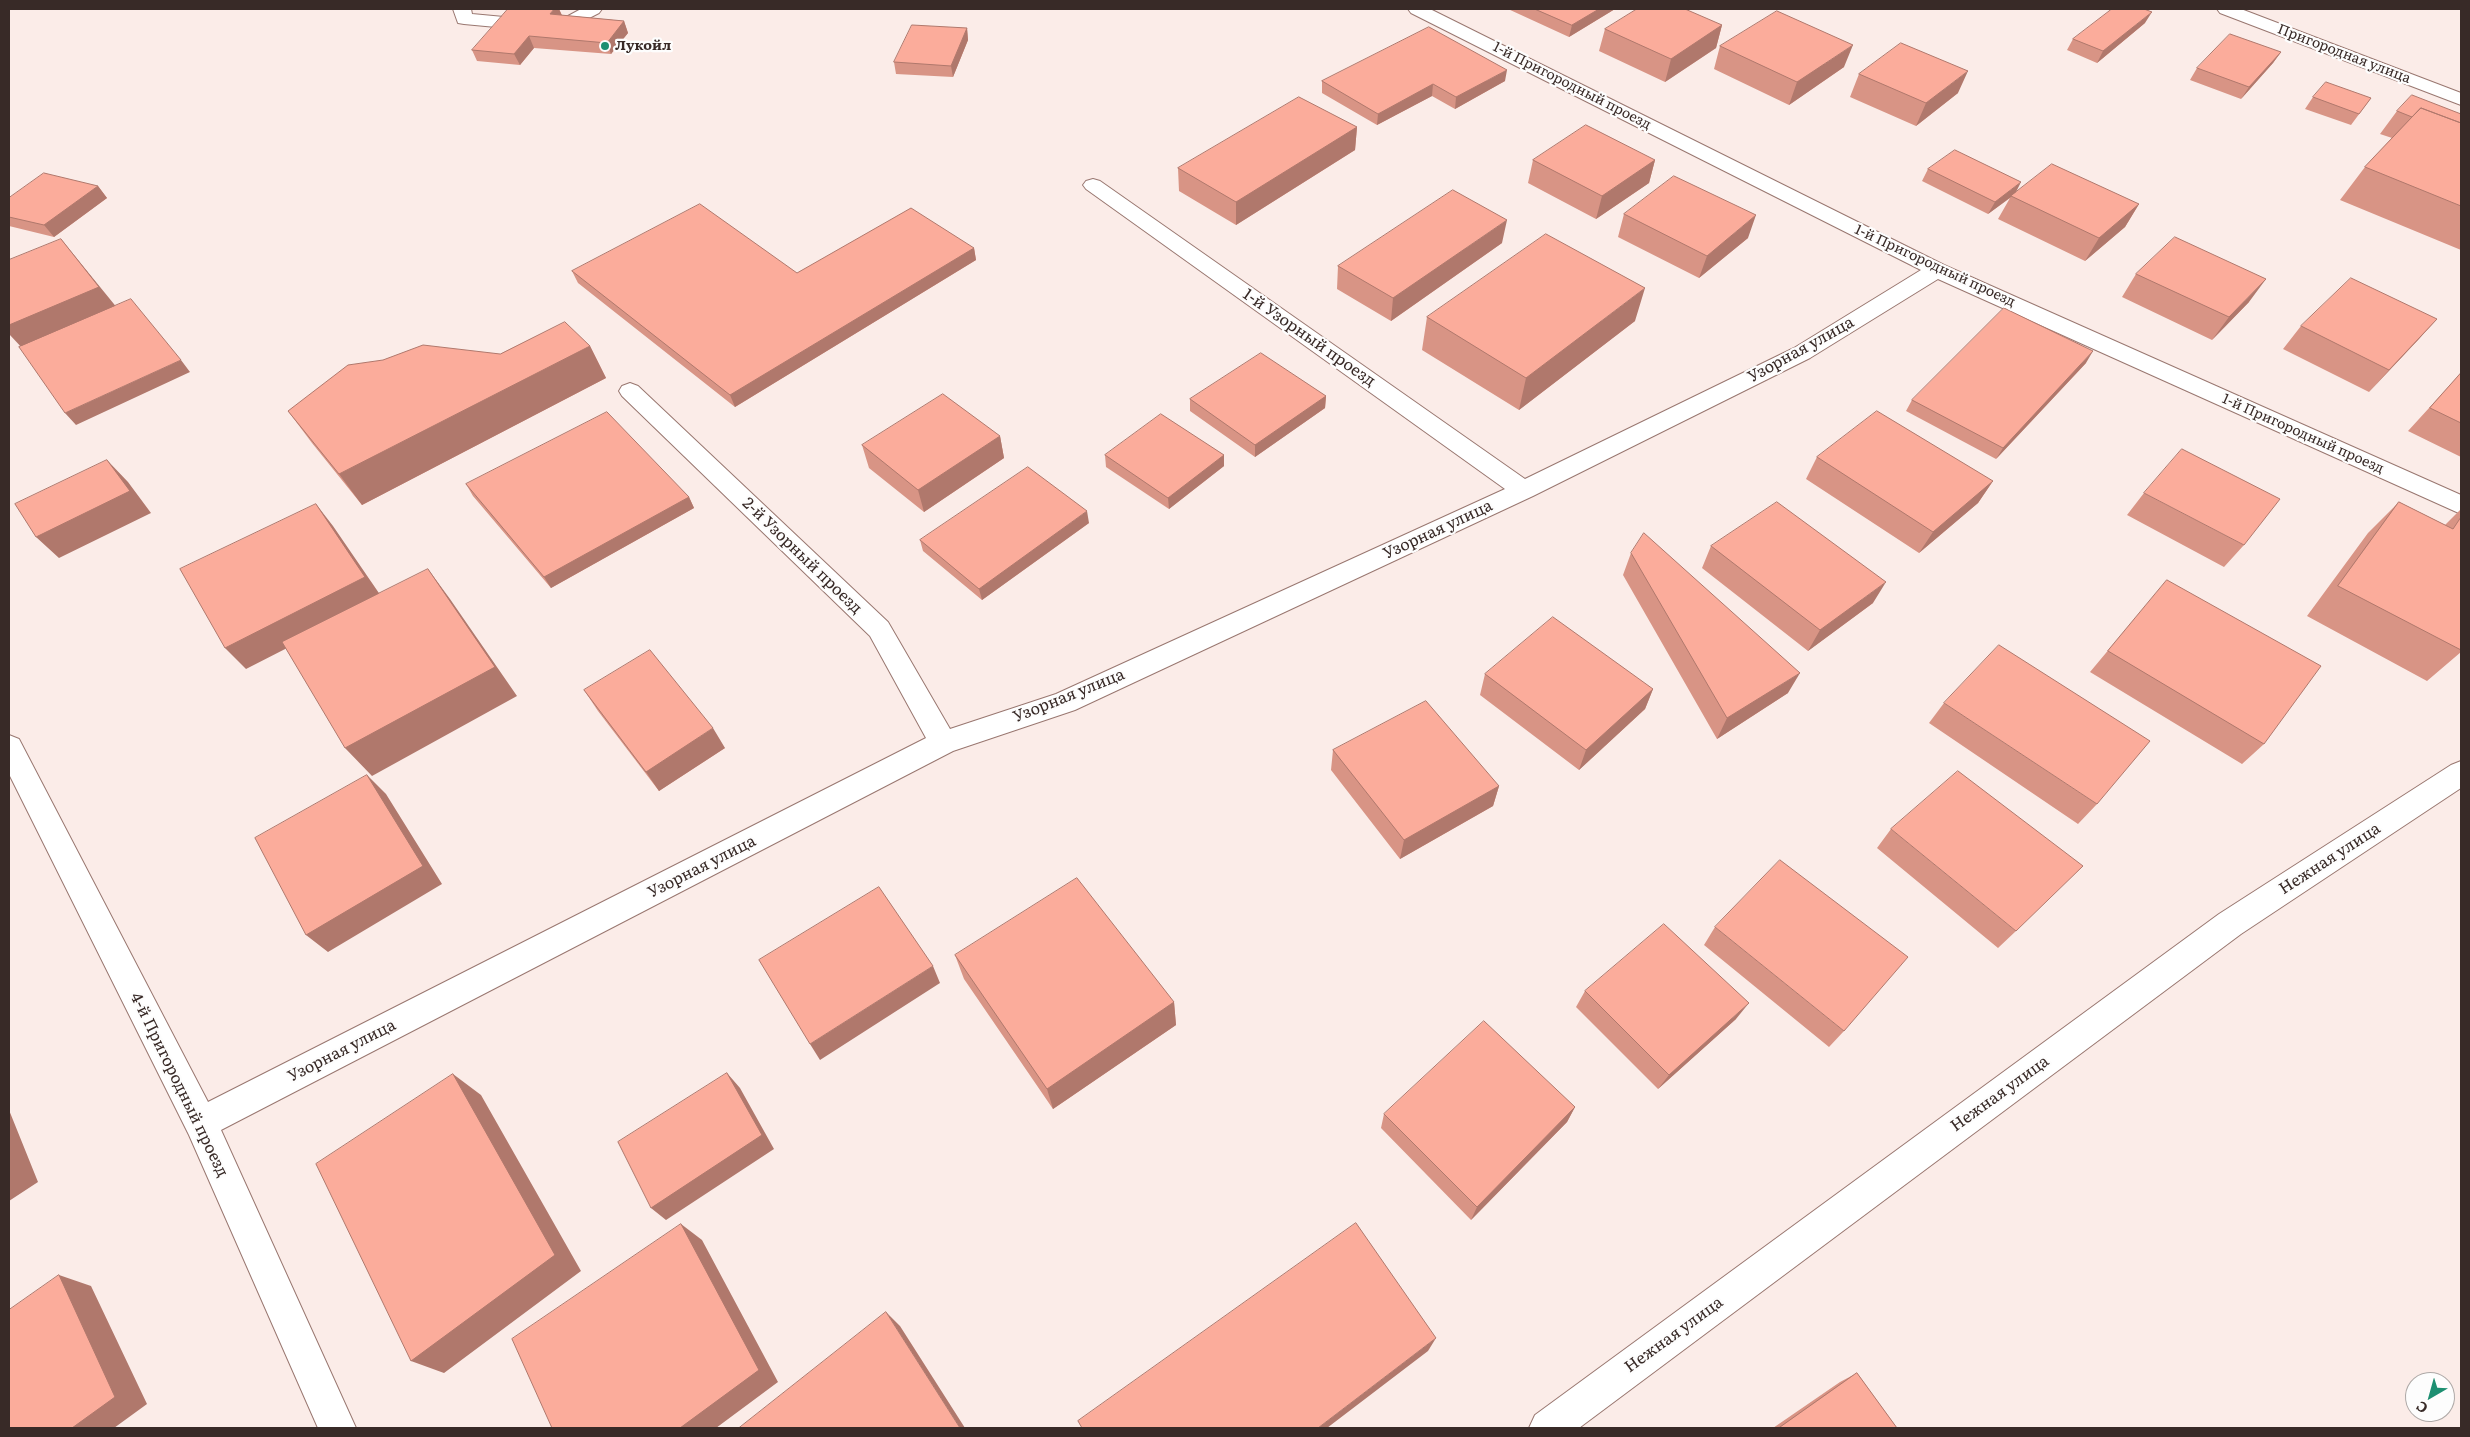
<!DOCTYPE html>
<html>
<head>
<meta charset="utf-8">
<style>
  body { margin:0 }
  #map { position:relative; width:2470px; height:1437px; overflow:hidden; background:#fbece8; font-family:Literata,serif }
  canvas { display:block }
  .frame { position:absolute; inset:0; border:10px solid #382a27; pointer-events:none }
  .north { position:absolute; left:2405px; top:1372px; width:50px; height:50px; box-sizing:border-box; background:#fdfdfd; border:1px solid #aea9a7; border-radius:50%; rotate:218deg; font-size:14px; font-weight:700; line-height:20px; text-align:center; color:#382a27 }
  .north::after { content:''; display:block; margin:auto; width:18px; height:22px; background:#1d8f71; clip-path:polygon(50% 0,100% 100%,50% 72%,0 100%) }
</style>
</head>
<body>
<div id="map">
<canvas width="2470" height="1437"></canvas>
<div class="frame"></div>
<div class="north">С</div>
</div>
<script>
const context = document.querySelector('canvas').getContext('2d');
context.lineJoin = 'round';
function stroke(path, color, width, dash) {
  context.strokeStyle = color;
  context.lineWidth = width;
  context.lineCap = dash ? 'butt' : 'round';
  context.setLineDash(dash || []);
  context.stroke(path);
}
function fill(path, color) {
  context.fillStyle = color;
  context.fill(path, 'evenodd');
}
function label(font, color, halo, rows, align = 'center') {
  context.font = font + ' Literata,serif';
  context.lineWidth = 4.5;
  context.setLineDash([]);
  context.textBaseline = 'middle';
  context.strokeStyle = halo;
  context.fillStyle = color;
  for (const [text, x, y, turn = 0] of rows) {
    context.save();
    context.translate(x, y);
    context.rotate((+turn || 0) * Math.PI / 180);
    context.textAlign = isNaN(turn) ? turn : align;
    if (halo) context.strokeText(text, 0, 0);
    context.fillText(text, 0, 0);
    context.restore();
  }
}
const minor = new Path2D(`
  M 453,9 L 471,9 L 472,14 L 557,22 L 581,9 L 602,9 L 599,13 L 560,33 L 464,24 L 458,23 Z
  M 1408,9 L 1430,9 L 1944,265 L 2461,495 L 2461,514 L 1938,279 L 1810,358 L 1533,496 L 1075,710 L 953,751 L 221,1130 L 356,1428 L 318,1428 L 189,1135 L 9,774 L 9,735 L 19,739 L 208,1102 L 926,738 L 870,636 L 622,396 L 619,391 L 622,386 L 630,383 L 638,386 L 888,622 L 950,729 L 1056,694 L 1505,489 L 1086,189 L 1083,185 L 1086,181 L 1093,179 L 1100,181 L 1525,479 L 1794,348 L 1921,270 L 1411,13 Z
  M 2217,9 L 2241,9 L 2461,93 L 2461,105 L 2220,13 Z
  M 2461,761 L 2461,788 L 2241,934 L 1579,1428 L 1529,1428 L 1535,1415 L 2219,914 L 2451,765 Z`);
stroke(minor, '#997770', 2);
fill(minor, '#fff');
fill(new Path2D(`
  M 559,9 L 562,15 L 624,21 L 628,33 L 611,54 L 534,48 L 520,65 L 477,61 L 472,50 Z
  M 1508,9 L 1615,9 L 1569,37 Z
  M 2145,23 L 2097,63 L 2067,50 L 2073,39 Z
  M 1722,25 L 1716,48 L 1665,82 L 1599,51 L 1605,29 Z
  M 967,28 L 968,40 L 953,77 L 896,74 L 894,62 Z
  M 1720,46 L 1844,67 L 1789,105 L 1714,69 Z
  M 2281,52 L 2273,63 L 2241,99 L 2190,80 L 2197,68 Z
  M 1859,74 L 1958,93 L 1916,126 L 1850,97 Z
  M 1322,81 L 1505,81 L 1455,109 L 1432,96 L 1377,125 L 1322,93 Z
  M 2313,97 L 2371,98 L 2351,125 L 2305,109 Z
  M 2397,111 L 2461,114 L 2461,250 L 2340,200 L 2365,167 L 2392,138 L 2380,134 Z
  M 1357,127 L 1355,150 L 1236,225 L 1179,191 L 1178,168 Z
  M 1533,160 L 1655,160 L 1649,183 L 1596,219 L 1528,183 Z
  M 1928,169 L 2016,192 L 2139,204 L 2125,227 L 2085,261 L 1998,219 L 2010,198 L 1988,214 L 1922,181 Z
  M 98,186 L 107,198 L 54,237 L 9,226 L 9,198 Z
  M 1624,214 L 1748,238 L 1699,278 L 1618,237 Z
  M 1502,243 L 1391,321 L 1337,289 L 1338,266 Z
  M 974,248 L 976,260 L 735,407 L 578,283 L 572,271 L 797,273 Z
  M 2136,274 L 2249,302 L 2212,340 L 2122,297 Z
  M 1427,317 L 1635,321 L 1519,410 L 1422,350 Z
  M 2437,319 L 2417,341 L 2369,392 L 2283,349 L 2301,326 Z
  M 590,346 L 606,378 L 362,505 L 312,443 L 288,411 L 500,354 Z
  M 2086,363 L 1996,459 L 1906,411 L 1912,400 Z
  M 2461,373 L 2461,457 L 2408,431 Z
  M 1326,396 L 1325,408 L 1255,457 L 1190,411 L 1190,399 Z
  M 1000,436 L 1004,458 L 924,512 L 869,468 L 862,445 Z
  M 1105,455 L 1224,455 L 1224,466 L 1169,509 L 1106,467 Z
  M 1817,457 L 1993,481 L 1978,503 L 1919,553 L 1806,479 Z
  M 466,484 L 689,497 L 694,508 L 551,588 L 473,496 Z
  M 2144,493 L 2244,545 L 2224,567 L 2127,515 Z
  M 2399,502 L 2445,525 L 2461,509 L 2461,652 L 2427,681 L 2307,616 L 2368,533 Z
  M 1089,523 L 982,600 L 923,551 L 920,540 Z
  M 1711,546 L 1873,603 L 1808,651 L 1702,568 Z
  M 1631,553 L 1788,693 L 1717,739 L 1623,575 Z
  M 2167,580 L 2264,744 L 2242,764 L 2090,672 Z
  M 1485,674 L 1653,689 L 1645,709 L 1579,770 L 1480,695 Z
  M 584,690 L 725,748 L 659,791 L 598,711 Z
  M 1944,703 L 2097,804 L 2078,824 L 1929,723 Z
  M 1333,750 L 1499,786 L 1493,806 L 1400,859 L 1331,770 Z
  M 1891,829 L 2016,931 L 1998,948 L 1877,848 Z
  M 1715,927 L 1844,1031 L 1829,1047 L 1704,945 Z
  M 955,955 L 1174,1002 L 1176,1025 L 1053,1109 L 964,979 Z
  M 1585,991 L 1736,1019 L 1658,1089 L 1576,1007 Z
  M 1575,1107 L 1567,1122 L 1471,1220 L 1381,1128 L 1384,1114 Z
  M 1857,1373 L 1897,1428 L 1773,1428 L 1840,1382 Z`), '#d89485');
fill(new Path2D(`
  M 554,9 L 559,9 L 562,16 L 550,14 Z
  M 1599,9 L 1615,9 L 1569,37 L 1572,25 Z
  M 2152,12 L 2145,23 L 2097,63 L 2103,51 Z
  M 624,21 L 628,33 L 611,54 L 607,43 Z
  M 1722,25 L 1716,48 L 1665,82 L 1671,59 Z
  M 967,28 L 968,40 L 953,77 L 951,66 Z
  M 529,36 L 534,48 L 520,65 L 514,54 Z
  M 1853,45 L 1844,67 L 1789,105 L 1797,82 Z
  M 2281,52 L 2273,63 L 2241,99 L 2249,87 Z
  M 1507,70 L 1505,81 L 1455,109 L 1456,97 Z
  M 1968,71 L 1958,93 L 1916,126 L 1926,103 Z
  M 1433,84 L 1432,96 L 1377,125 L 1378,114 Z
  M 1357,127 L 1355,150 L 1236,225 L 1236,202 Z
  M 1655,160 L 1649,183 L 1596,219 L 1602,196 Z
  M 2021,182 L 2015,194 L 1988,214 L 1995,202 Z
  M 98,186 L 107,198 L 54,237 L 44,225 Z
  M 2139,204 L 2125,227 L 2085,261 L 2099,238 Z
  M 1756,215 L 1748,238 L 1699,278 L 1707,256 Z
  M 1507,220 L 1502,243 L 1391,321 L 1393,298 Z
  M 61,239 L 118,309 L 24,350 L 9,334 L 9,325 Z
  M 974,248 L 976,260 L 735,407 L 730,395 Z
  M 2266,279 L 2249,302 L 2212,340 L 2229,317 Z
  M 1645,288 L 1635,321 L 1519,410 L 1526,378 Z
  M 2437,319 L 2417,341 L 2369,392 L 2389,370 Z
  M 590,346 L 606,378 L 362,505 L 339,474 Z
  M 2093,351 L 2086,363 L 1996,459 L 2003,448 Z
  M 181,360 L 190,372 L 76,425 L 65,413 Z
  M 1326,396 L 1325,408 L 1255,457 L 1255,445 Z
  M 1000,436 L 1004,458 L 924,512 L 918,490 Z
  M 1224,455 L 1224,466 L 1169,509 L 1168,498 Z
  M 107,460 L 128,482 L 151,513 L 59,558 L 36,537 Z
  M 1993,481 L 1978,503 L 1919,553 L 1933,532 Z
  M 689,497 L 694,508 L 551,588 L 544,577 Z
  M 316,504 L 333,526 L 383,599 L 246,669 L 225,648 Z
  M 1087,511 L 1089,523 L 982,600 L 979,589 Z
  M 428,569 L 450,599 L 517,696 L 372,776 L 345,748 Z
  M 1886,582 L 1873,603 L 1808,651 L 1820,630 Z
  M 1800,673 L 1788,693 L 1717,739 L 1727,718 Z
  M 1653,689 L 1645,709 L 1579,770 L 1586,750 Z
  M 713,728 L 725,748 L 659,791 L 646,772 Z
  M 367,775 L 386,794 L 442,884 L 328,952 L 306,935 Z
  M 1499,786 L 1493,806 L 1400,859 L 1404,840 Z
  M 933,966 L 940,983 L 820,1060 L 810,1044 Z
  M 1174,1002 L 1176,1025 L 1053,1109 L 1047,1089 Z
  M 1749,1003 L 1736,1019 L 1658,1089 L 1669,1075 Z
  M 727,1073 L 740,1088 L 774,1149 L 666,1220 L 651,1208 Z
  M 453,1074 L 481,1095 L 581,1271 L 444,1373 L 411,1361 Z
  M 1575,1107 L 1567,1122 L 1471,1220 L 1477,1207 Z
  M 9,1110 L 38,1182 L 9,1201 Z
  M 681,1224 L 702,1240 L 778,1382 L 716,1428 L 680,1428 Z
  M 59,1275 L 91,1286 L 147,1404 L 114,1428 L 72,1428 Z
  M 886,1312 L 900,1326 L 965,1428 L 960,1428 Z
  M 1436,1338 L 1428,1351 L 1327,1428 L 1318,1428 Z`), '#b0786c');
const building = new Path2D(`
  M 508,9 L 554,9 L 550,14 L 624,21 L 607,43 L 529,36 L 514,54 L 472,50 Z
  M 1535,9 L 1599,9 L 1572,25 Z
  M 1637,9 L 1685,9 L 1722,25 L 1671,59 L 1605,29 Z
  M 2112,9 L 2144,9 L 2152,12 L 2103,51 L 2073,39 Z
  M 1777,11 L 1853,45 L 1797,82 L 1720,46 Z
  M 912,25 L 967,28 L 951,66 L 894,62 Z
  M 1429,27 L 1507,70 L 1456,97 L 1433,84 L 1378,114 L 1322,81 Z
  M 2230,34 L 2281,52 L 2249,87 L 2197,68 Z
  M 1901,43 L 1968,71 L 1926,103 L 1859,74 Z
  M 2326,82 L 2371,98 L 2359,114 L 2313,97 Z
  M 2412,95 L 2461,114 L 2461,123 L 2421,108 L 2412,117 L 2397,111 Z
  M 1299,97 L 1357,127 L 1236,202 L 1178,168 Z
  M 2421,108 L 2461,123 L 2461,206 L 2365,167 Z
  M 1586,125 L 1655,160 L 1602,196 L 1533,160 Z
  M 1955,150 L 2021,182 L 1995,202 L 1928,169 Z
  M 2052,164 L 2139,204 L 2099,238 L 2011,196 Z
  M 44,173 L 98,186 L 44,225 L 9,217 L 9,198 Z
  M 1674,176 L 1756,215 L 1707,256 L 1624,214 Z
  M 1453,190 L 1507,220 L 1393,298 L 1338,266 Z
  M 700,204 L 797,273 L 911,208 L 974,248 L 730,395 L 572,271 Z
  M 1546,234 L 1645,288 L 1526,378 L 1427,317 Z
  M 2175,237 L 2266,279 L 2229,317 L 2136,274 Z
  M 61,239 L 99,287 L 9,325 L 9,260 Z
  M 2351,278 L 2437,319 L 2389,370 L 2301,326 Z
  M 131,299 L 181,360 L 65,413 L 19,347 Z
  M 2004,308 L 2093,351 L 2003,448 L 1912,400 Z
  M 565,322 L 590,346 L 339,474 L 288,411 L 348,365 L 383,360 L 423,345 L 500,354 Z
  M 1261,353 L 1326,396 L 1255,445 L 1190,399 Z
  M 2461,373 L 2461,423 L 2430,408 Z
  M 943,394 L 1000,436 L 918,490 L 862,445 Z
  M 1877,411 L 1993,481 L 1933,532 L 1817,457 Z
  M 607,412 L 689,497 L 544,577 L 466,484 Z
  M 1161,414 L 1224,455 L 1168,498 L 1105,455 Z
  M 2182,449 L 2280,499 L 2244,545 L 2144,493 Z
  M 107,460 L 130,491 L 36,537 L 15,504 Z
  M 1028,467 L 1087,511 L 979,589 L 920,540 Z
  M 1777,502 L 1886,582 L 1820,630 L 1711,546 Z
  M 2399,502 L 2453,529 L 2461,517 L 2461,650 L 2338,586 Z
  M 316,504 L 365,577 L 225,648 L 180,569 Z
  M 1644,533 L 1800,673 L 1727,718 L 1631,553 Z
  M 428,569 L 495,667 L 345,748 L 282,642 Z
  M 2167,580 L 2321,666 L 2264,744 L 2108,651 Z
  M 1553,617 L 1653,689 L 1586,750 L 1485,674 Z
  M 1999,645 L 2150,741 L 2097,804 L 1944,703 Z
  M 650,650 L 713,728 L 646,772 L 584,690 Z
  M 1426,701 L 1499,786 L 1404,840 L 1333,750 Z
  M 1958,771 L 2083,866 L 2016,931 L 1891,829 Z
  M 367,775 L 423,866 L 306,935 L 255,838 Z
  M 1780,860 L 1908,957 L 1844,1031 L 1715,927 Z
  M 1077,878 L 1174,1002 L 1047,1089 L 955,955 Z
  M 879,887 L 933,966 L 810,1044 L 759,960 Z
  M 1664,924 L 1749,1003 L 1669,1075 L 1585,991 Z
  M 1484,1021 L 1575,1107 L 1477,1207 L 1384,1114 Z
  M 727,1073 L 762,1135 L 651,1208 L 618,1142 Z
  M 453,1074 L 555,1255 L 411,1361 L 316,1164 Z
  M 1356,1223 L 1436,1338 L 1318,1428 L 1082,1428 L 1078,1421 Z
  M 681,1224 L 759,1370 L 680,1428 L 552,1428 L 512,1339 Z
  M 59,1275 L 115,1397 L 72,1428 L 9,1428 L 9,1310 Z
  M 886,1312 L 960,1428 L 739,1428 Z
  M 1857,1373 L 1897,1428 L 1779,1428 Z`);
fill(building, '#fbac9b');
stroke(building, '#b0786c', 1);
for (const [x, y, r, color] of [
  [605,46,5,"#1d8f71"]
]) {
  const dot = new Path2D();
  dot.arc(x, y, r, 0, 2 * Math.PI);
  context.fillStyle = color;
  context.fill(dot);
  stroke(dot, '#fdfdfd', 2);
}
label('bold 14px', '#382a27', '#fdfdfd', [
  ["Лукойл",615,46]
], 'left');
label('14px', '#382a27', '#fdfdfd', [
  ["Пригородная улица",2344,54,21],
  ["1-й Пригородный проезд",1572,86,27],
  ["1-й Пригородный проезд",1935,266,25],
  ["1-й Пригородный проезд",2303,434,24]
]);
label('16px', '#382a27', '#fdfdfd', [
  ["1-й Узорный проезд",1309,338,35],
  ["Узорная улица",1801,350,-29],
  ["Узорная улица",1438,530,-25],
  ["2-й Узорный проезд",802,556,44],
  ["Узорная улица",1069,696,-22],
  ["Нежная улица",2330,859,-33],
  ["Узорная улица",702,867,-27],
  ["Узорная улица",342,1051,-27],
  ["4-й Пригородный проезд",179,1085,64],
  ["Нежная улица",2000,1094,-36],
  ["Нежная улица",1674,1335,-36]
]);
</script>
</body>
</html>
